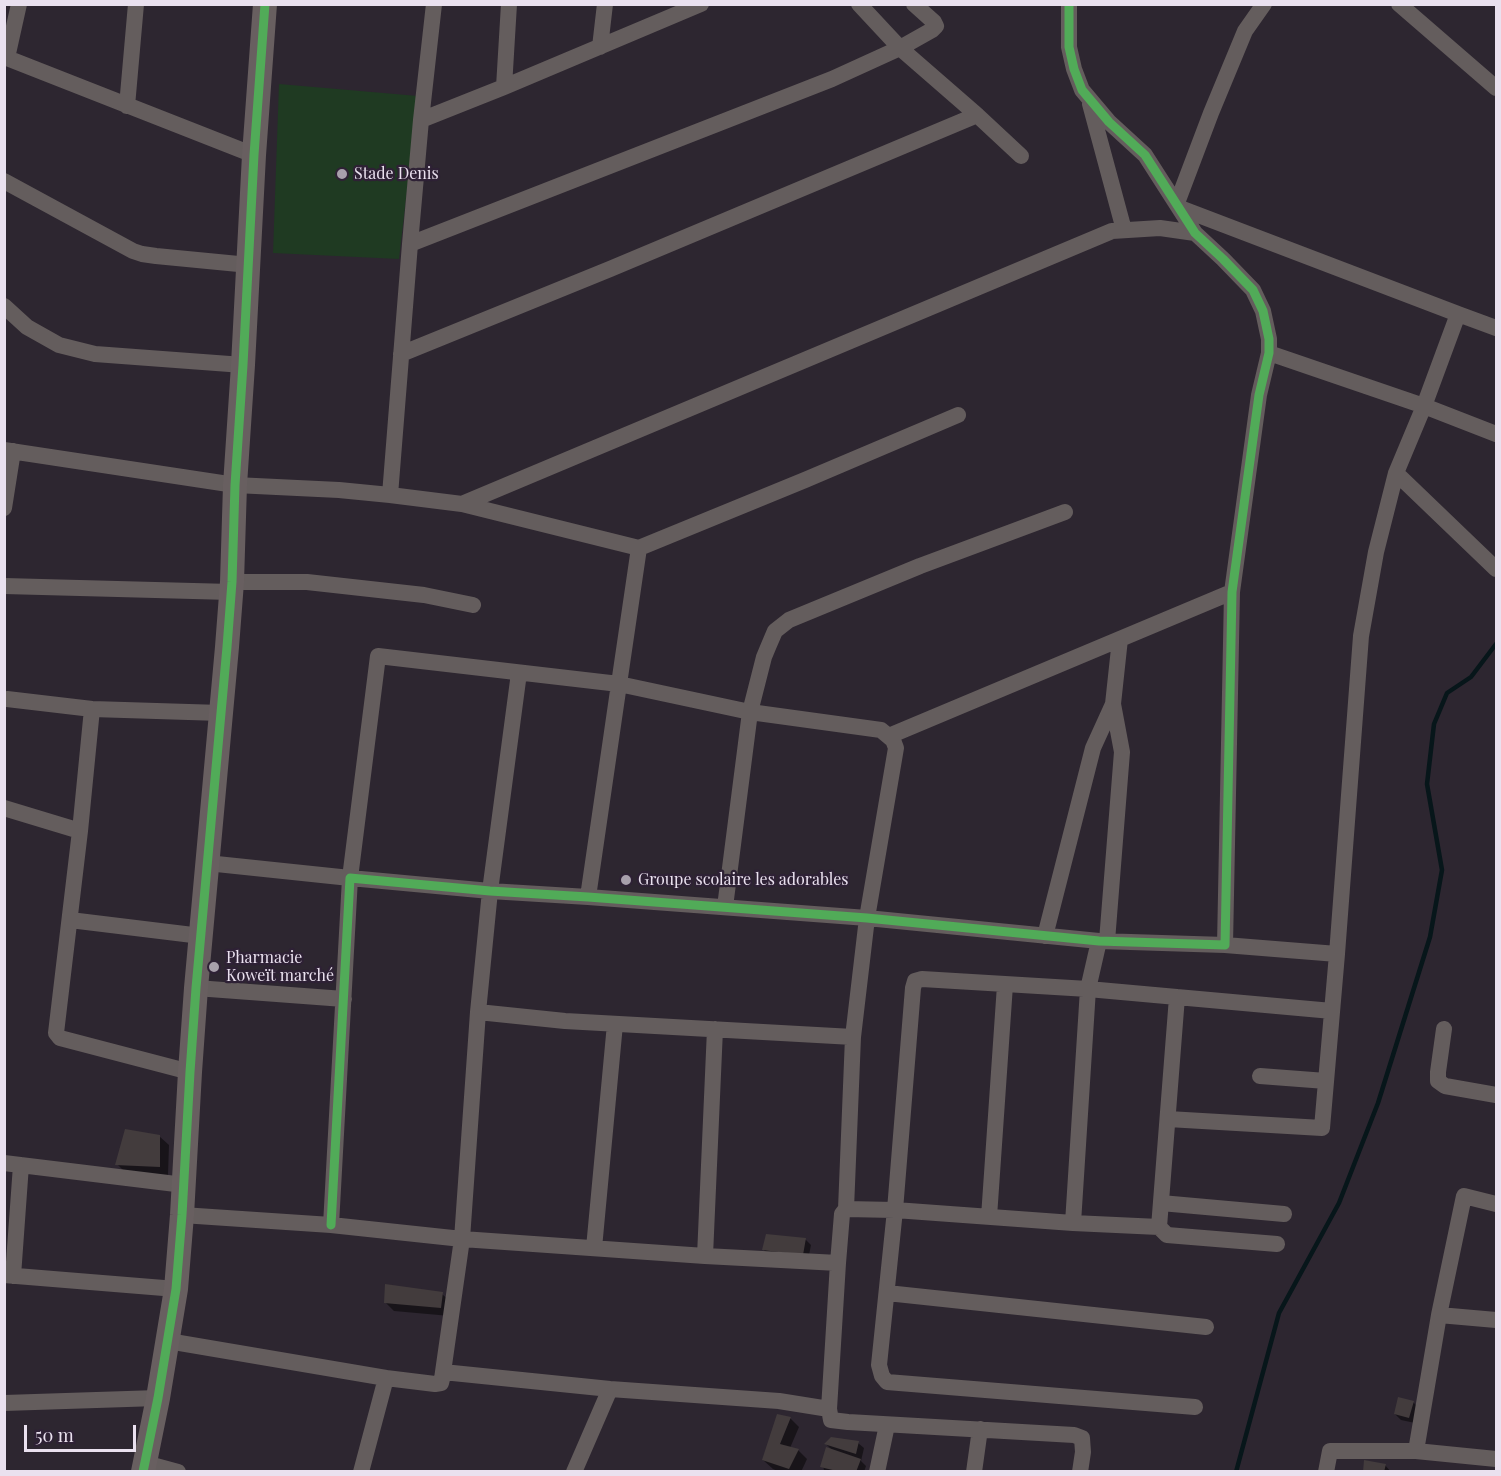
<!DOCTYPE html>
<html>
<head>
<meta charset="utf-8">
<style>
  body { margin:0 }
  #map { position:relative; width:1501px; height:1476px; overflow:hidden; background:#2d2630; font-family:"Playfair Display",serif }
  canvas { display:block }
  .frame { position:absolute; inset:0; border:6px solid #eae1ef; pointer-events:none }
  .scale { position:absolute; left:24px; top:1425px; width:112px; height:27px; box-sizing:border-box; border:3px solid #eae1ef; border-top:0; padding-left:8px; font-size:18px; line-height:21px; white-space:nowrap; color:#eae1ef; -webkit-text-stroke:4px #2e2135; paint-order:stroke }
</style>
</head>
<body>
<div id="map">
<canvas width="1501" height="1476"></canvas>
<div class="frame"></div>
<div class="scale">50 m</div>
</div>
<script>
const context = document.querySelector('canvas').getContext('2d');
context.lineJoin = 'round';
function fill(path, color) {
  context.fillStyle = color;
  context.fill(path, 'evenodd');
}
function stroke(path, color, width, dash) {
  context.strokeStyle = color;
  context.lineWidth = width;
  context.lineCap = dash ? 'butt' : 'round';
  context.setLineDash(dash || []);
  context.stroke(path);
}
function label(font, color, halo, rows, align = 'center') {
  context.font = font + ' "Playfair Display",serif';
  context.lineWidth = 4.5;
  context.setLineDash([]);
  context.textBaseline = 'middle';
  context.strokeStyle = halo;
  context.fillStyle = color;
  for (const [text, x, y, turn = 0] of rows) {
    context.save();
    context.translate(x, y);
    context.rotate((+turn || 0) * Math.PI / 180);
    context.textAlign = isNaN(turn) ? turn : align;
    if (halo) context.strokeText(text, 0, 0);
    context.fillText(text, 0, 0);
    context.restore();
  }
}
fill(new Path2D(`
  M 279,84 L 418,96 L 399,259 L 273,253 Z`), '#1f3a22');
fill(new Path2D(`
  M 159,1136 L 169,1145 L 168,1175 L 126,1173 L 117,1164 Z
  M 806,1240 L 811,1245 L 808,1260 L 769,1255 L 763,1249 Z
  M 442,1294 L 452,1303 L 450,1316 L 394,1311 L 385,1302 Z
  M 1413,1402 L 1419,1408 L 1415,1423 L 1401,1420 L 1395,1414 Z
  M 790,1418 L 799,1427 L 790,1448 L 798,1450 L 807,1459 L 801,1472 L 780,1472 L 773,1469 L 763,1460 Z
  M 858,1443 L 864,1448 L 861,1461 L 866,1466 L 864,1472 L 823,1472 L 824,1469 L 822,1466 L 833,1451 L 826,1444 Z
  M 1385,1465 L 1391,1472 L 1364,1472 Z`), '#0007');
stroke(new Path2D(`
  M 1236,1472 L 1279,1313 L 1339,1203 L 1378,1103 L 1430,937 L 1442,870 L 1427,784 L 1434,724 L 1447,693 L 1471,677 L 1496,644`), '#07161a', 4.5);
fill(new Path2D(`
  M 125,1129 L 160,1135 L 160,1167 L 115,1165 Z
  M 766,1234 L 806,1238 L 803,1255 L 762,1250 Z
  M 385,1284 L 443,1292 L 441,1308 L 384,1303 Z
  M 1398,1397 L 1414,1401 L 1409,1418 L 1394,1414 Z
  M 777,1414 L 791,1417 L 780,1444 L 799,1449 L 789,1469 L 762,1460 Z
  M 831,1437 L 859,1441 L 856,1454 L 824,1444 Z
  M 826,1447 L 861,1459 L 856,1472 L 841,1472 L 820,1467 Z
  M 1364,1460 L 1386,1464 L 1384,1472 L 1363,1472 Z`), '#433c3d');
stroke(new Path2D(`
  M 19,4 L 7,58 L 254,155
  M 434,4 L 421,120 L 410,244 L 832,79 L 900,48 L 977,115 L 1021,156
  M 859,4 L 900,48 L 932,30 L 936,26 L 934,22 L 914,4
  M 1399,4 L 1496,88
  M 600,47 L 605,4
  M 504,87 L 509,4
  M 1090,104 L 1124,230
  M 127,106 L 136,4
  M 421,120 L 504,87 L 701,4
  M 4,181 L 133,251 L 142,254 L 156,256 L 249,265
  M 1177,203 L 1211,113 L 1245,31 L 1264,4
  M 1180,208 L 1458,314 L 1424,406 L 1396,473 L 1376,552 L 1361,636 L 1337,954
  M 4,306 L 27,327 L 59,345 L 95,354 L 243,365
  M 1458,314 L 1496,328
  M 1269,353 L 1424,406 L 1496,434
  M 401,354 L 610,269 L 977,115
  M 4,450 L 235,485 L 339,490 L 390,495 L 410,244
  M 1396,473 L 1496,569
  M 390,495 L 462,504 L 1112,231 L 1160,228 L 1195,233
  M 4,508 L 13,451
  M 639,548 L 805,480 L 958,415
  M 232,582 L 307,582 L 424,595 L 473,605
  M 4,586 L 231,592
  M 7,699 L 92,709 L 221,713
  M 92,709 L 80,831 L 56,1033 L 60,1038 L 190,1072
  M 889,736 L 1232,592
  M 4,808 L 80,831
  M 207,863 L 350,878 L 378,656 L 619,684 L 639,548 L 462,504
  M 588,897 L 619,684 L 750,712 L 881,730 L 893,740 L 896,748 L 867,918 L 853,1037 L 846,1209
  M 725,907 L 750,712 L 764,657 L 769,645 L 775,631 L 789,620 L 920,566 L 1065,512
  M 70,920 L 201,936
  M 1045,936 L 1093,748 L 1113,704
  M 1107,941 L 1122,752 L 1113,704 L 1120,639
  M 196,988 L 344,999
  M 1177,997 L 1159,1227 L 1167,1235 L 1277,1244
  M 478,1012 L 565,1021 L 853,1037
  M 1444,1029 L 1438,1072 L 1438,1081 L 1445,1086 L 1496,1095
  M 1260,1076 L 1326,1081
  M 1168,1119 L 1322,1128 L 1337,954 L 1225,945
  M 4,1163 L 184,1185
  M 1161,1203 L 1284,1214
  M 182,1215 L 331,1225 L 462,1239 L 705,1256 L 838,1263 L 842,1214 L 846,1209 L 895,1210 L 913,988 L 915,981 L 922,979 L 1088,989 L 1099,941
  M 989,1217 L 1005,985
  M 1073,1223 L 1088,989 L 1332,1011
  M 331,1225 L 350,878 L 490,891 L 588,897 L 867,918 L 1099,941 L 1225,945 L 1232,592 L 1259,395 L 1269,353 L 1269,339 L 1263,311 L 1253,290 L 1223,259 L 1195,233 L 1145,155 L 1109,122 L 1082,90 L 1074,69 L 1069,47 L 1069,4
  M 1159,1227 L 1073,1223 L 895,1210 L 879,1365 L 882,1376 L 887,1382 L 1195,1407
  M 594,1248 L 615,1024
  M 705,1256 L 715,1029
  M 838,1263 L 829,1409 L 831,1420 L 848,1422 L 1074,1435 L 1082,1438 L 1083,1452 L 1080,1472
  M 4,1275 L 176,1289
  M 13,1276 L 21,1165
  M 887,1293 L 1206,1327
  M 1439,1315 L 1496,1320
  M 168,1341 L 386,1378
  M 443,1372 L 610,1389 L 779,1401 L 829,1409
  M 4,1403 L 158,1398
  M 1416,1451 L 1439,1315 L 1464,1196 L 1496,1204
  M 145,1463 L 178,1472
  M 361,1472 L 386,1378 L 435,1384 L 441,1383 L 442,1379 L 462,1239 L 478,1012 L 490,891 L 519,673
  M 574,1472 L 610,1389
  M 877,1472 L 887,1425
  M 974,1472 L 980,1429
  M 1326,1472 L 1330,1451 L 1416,1451 L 1496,1459`), '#645d5d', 16);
stroke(new Path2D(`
  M 143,1472 L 158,1398 L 176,1289 L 182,1215 L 190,1072 L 196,988 L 227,647 L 232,582 L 235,485 L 243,365 L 254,155 L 265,4`), '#685f60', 24);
stroke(new Path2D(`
  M 331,1225 L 350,878 L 490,891 L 588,897 L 867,918 L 1099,941 L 1225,945 L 1232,592 L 1259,395 L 1269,353 L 1269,339 L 1263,311 L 1253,290 L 1223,259 L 1195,233 L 1145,155 L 1109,122 L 1082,90 L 1074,69 L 1069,47 L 1069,4
  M 143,1472 L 158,1398 L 176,1289 L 182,1215 L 190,1072 L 196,988 L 227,647 L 232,582 L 235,485 L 243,365 L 254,155 L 265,4`), '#51ab58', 9);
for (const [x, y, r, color] of [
  [342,174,6,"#a8a0ac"],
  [626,880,6,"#a8a0ac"],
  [214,967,6,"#a8a0ac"]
]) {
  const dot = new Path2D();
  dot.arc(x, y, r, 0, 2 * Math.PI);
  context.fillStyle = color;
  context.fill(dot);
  stroke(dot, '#2e2135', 2);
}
label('16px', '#eae1ef', '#2e2135', [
  ["Stade Denis",354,174],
  ["Groupe scolaire les adorables",638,880],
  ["Pharmacie",226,958],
  ["Koweït marché",226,976]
], 'left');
</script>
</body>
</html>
